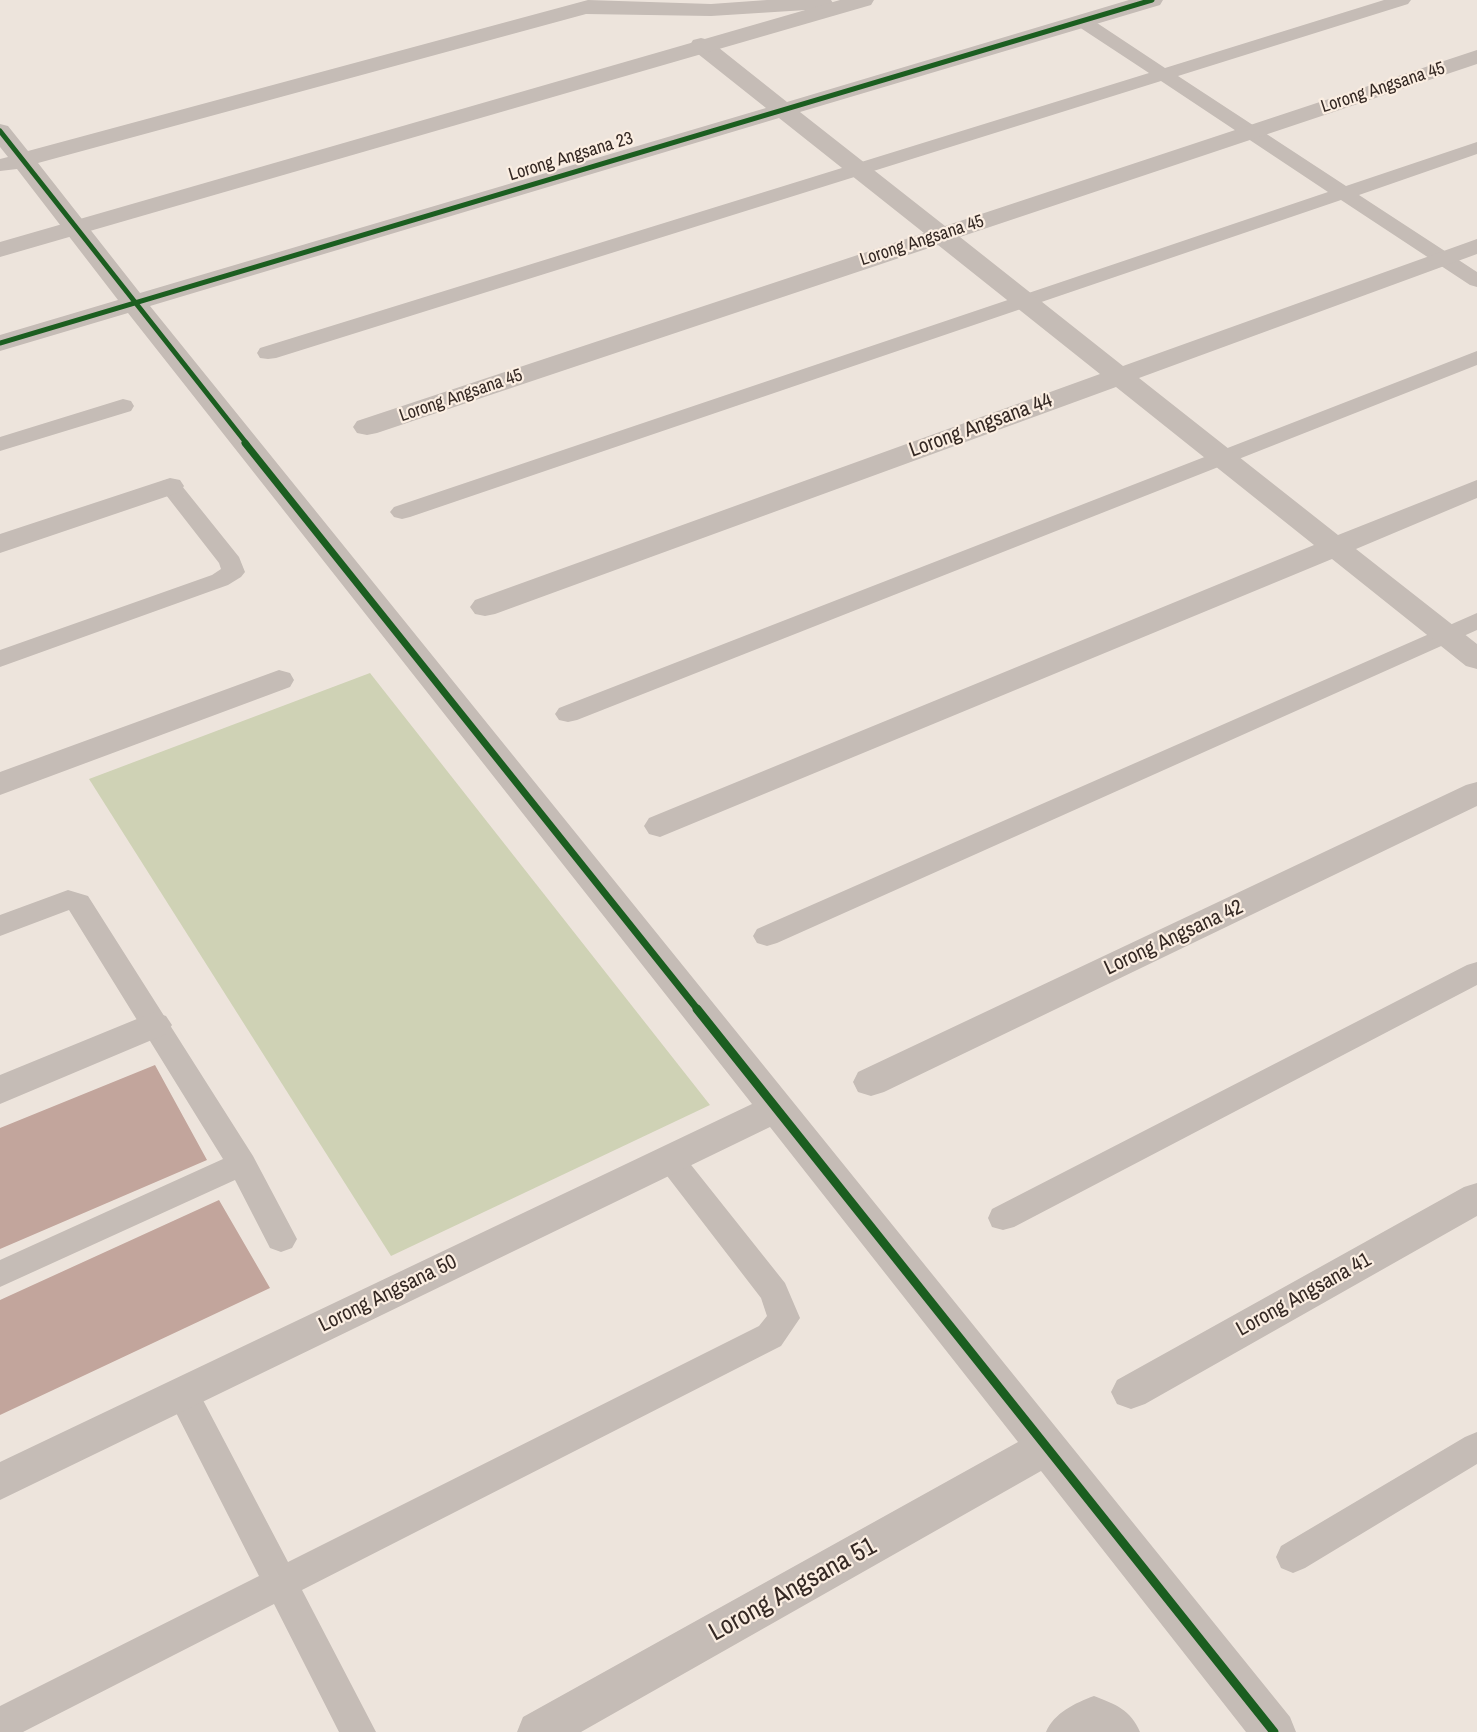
<!DOCTYPE html>
<html>
<head>
<meta charset="utf-8">
<style>
  body { margin:0 }
  canvas { display:block; background:#ede4dc }
</style>
</head>
<body>
<canvas width="1477" height="1732"></canvas>
<script>
const context = document.querySelector('canvas').getContext('2d');
context.lineJoin = 'round';
function fill(path, color) {
  context.fillStyle = color;
  context.fill(path, 'evenodd');
}
function stroke(path, color, width, dash) {
  context.strokeStyle = color;
  context.lineWidth = width;
  context.lineCap = dash ? 'butt' : 'round';
  context.setLineDash(dash || []);
  context.stroke(path);
}
function label(font, color, halo, rows, align = 'center') {
  context.font = font + ' "Archivo Narrow",sans-serif';
  context.lineWidth = 4.5;
  context.setLineDash([]);
  context.textBaseline = 'middle';
  context.strokeStyle = halo;
  context.fillStyle = color;
  for (const [text, x, y, turn = 0] of rows) {
    context.save();
    context.translate(x, y);
    context.rotate((+turn || 0) * Math.PI / 180);
    context.textAlign = isNaN(turn) ? turn : align;
    if (halo) context.strokeText(text, 0, 0);
    context.fillText(text, 0, 0);
    context.restore();
  }
}
fill(new Path2D(`
  M 370,673 L 710,1105 L 391,1256 L 89,779 Z`), '#cfd2b5');
fill(new Path2D(`
  M 155,1065 L 207,1160 L 0,1249 L 0,1128 Z
  M 219,1200 L 270,1288 L 0,1415 L 0,1300 Z`), '#c2a59c');
fill(new Path2D(`
  M 1384,0 L 1411,0 L 1408,4 L 1178,76 L 1346,186 L 1477,142 L 1477,154 L 1359,195 L 1477,272 L 1477,287 L 1470,285 L 1341,200 L 410,517 L 402,519 L 394,517 L 390,512 L 394,507 L 1328,192 L 1161,81 L 276,358 L 268,359 L 260,358 L 257,353 L 260,348 L 1149,73 L 1076,25 L 1073,21 L 1076,17 L 1088,17 L 1165,68 Z
  M 1477,351 L 1477,365 L 577,720 L 568,722 L 559,720 L 555,714 L 559,708 Z
  M 123,399 L 131,401 L 134,406 L 131,411 L 0,451 L 0,437 Z
  M 170,479 L 178,481 L 239,557 L 245,572 L 241,577 L 228,585 L 0,667 L 0,650 L 212,575 L 221,569 L 219,563 L 159,486 L 162,481 Z
  M 1477,613 L 1477,630 L 777,943 L 767,946 L 757,943 L 753,936 L 757,929 Z
  M 68,890 L 88,896 L 253,1156 L 297,1239 L 292,1248 L 281,1252 L 270,1248 L 235,1180 L 0,1287 L 0,1260 L 223,1159 L 69,910 L 0,936 L 0,915 Z
  M 1477,962 L 1477,985 L 1014,1227 L 1003,1230 L 992,1227 L 988,1218 L 992,1209 L 1467,965 Z
  M 669,1147 L 680,1151 L 785,1283 L 800,1318 L 781,1346 L 302,1590 L 376,1732 L 339,1732 L 274,1604 L 23,1732 L 0,1732 L 0,1706 L 259,1576 L 166,1393 L 170,1383 L 182,1379 L 194,1383 L 288,1562 L 759,1326 L 767,1316 L 761,1298 L 654,1159 L 658,1151 Z
  M 1477,1432 L 1477,1464 L 1305,1568 L 1293,1573 L 1281,1568 L 1276,1557 L 1281,1546 L 1465,1437 Z
  M 1094,1696 C 1115,1704 1131,1710 1140,1732 L 1046,1732 C 1054,1713 1075,1703 1094,1696 Z`), '#c5bcb6');
fill(new Path2D(`
  M 588,0 L 711,4 L 767,0 L 831,0 L 833,3 L 830,8 L 822,9 L 711,16 L 586,14 L 38,163 L 140,293 L 766,108 L 693,50 L 690,45 L 693,40 L 701,38 L 709,40 L 787,102 L 1129,0 L 1163,0 L 1160,5 L 800,112 L 945,226 L 1477,50 L 1477,64 L 960,237 L 1123,366 L 1477,239 L 1477,254 L 1139,378 L 1338,535 L 1477,480 L 1477,498 L 1356,549 L 1477,644 L 1477,669 L 1466,666 L 1332,559 L 660,837 L 649,834 L 644,826 L 649,818 L 1314,545 L 1116,387 L 495,614 L 485,616 L 475,614 L 470,607 L 475,600 L 1100,374 L 938,245 L 377,433 L 367,435 L 357,433 L 353,427 L 357,421 L 924,233 L 779,118 L 150,306 L 1290,1717 L 1296,1732 L 1246,1732 L 1041,1471 L 581,1732 L 517,1732 L 523,1717 L 1018,1442 L 770,1127 L 0,1500 L 0,1462 L 752,1104 L 128,313 L 0,351 L 0,335 L 118,300 L 17,169 L 0,171 L 0,159 L 8,157 L 0,147 L 0,124 L 8,126 L 28,151 Z
  M 170,478 L 180,480 L 184,486 L 180,492 L 0,553 L 0,534 Z
  M 279,670 L 290,673 L 294,680 L 290,687 L 0,795 L 0,772 Z
  M 1477,782 L 1477,806 L 884,1092 L 871,1096 L 858,1092 L 853,1082 L 858,1072 L 1466,785 Z
  M 154,1012 L 166,1016 L 172,1025 L 166,1034 L 0,1104 L 0,1075 Z
  M 1477,1183 L 1477,1216 L 1145,1404 L 1131,1409 L 1117,1404 L 1111,1392 L 1117,1380 L 1464,1187 Z`), '#c5bcb6');
fill(new Path2D(`
  M 840,0 L 874,0 L 871,5 L 0,257 L 0,242 Z`), '#c5bcb6');
stroke(new Path2D(`
  M 0,131 L 247,444
  M 0,343 L 1152,0`), '#1b5e20', 5);
stroke(new Path2D(`
  M 245,443 L 698,1010`), '#1b5e20', 7);
stroke(new Path2D(`
  M 697,1009 L 1274,1732`), '#1b5e20', 9);
label('18px', '#352924', '#fbeee2', [
  ["Lorong Angsana 45",1383,88,-18],
  ["Lorong Angsana 23",571,157,-17],
  ["Lorong Angsana 45",922,241,-18],
  ["Lorong Angsana 45",461,396,-19]
]);
label('21px', '#352924', '#fbeee2', [
  ["Lorong Angsana 44",981,426,-20],
  ["Lorong Angsana 42",1174,938,-25],
  ["Lorong Angsana 50",388,1294,-26],
  ["Lorong Angsana 41",1304,1295,-29]
]);
label('26px', '#352924', '#fbeee2', [
  ["Lorong Angsana 51",793,1590,-29]
]);
</script>
</body>
</html>
